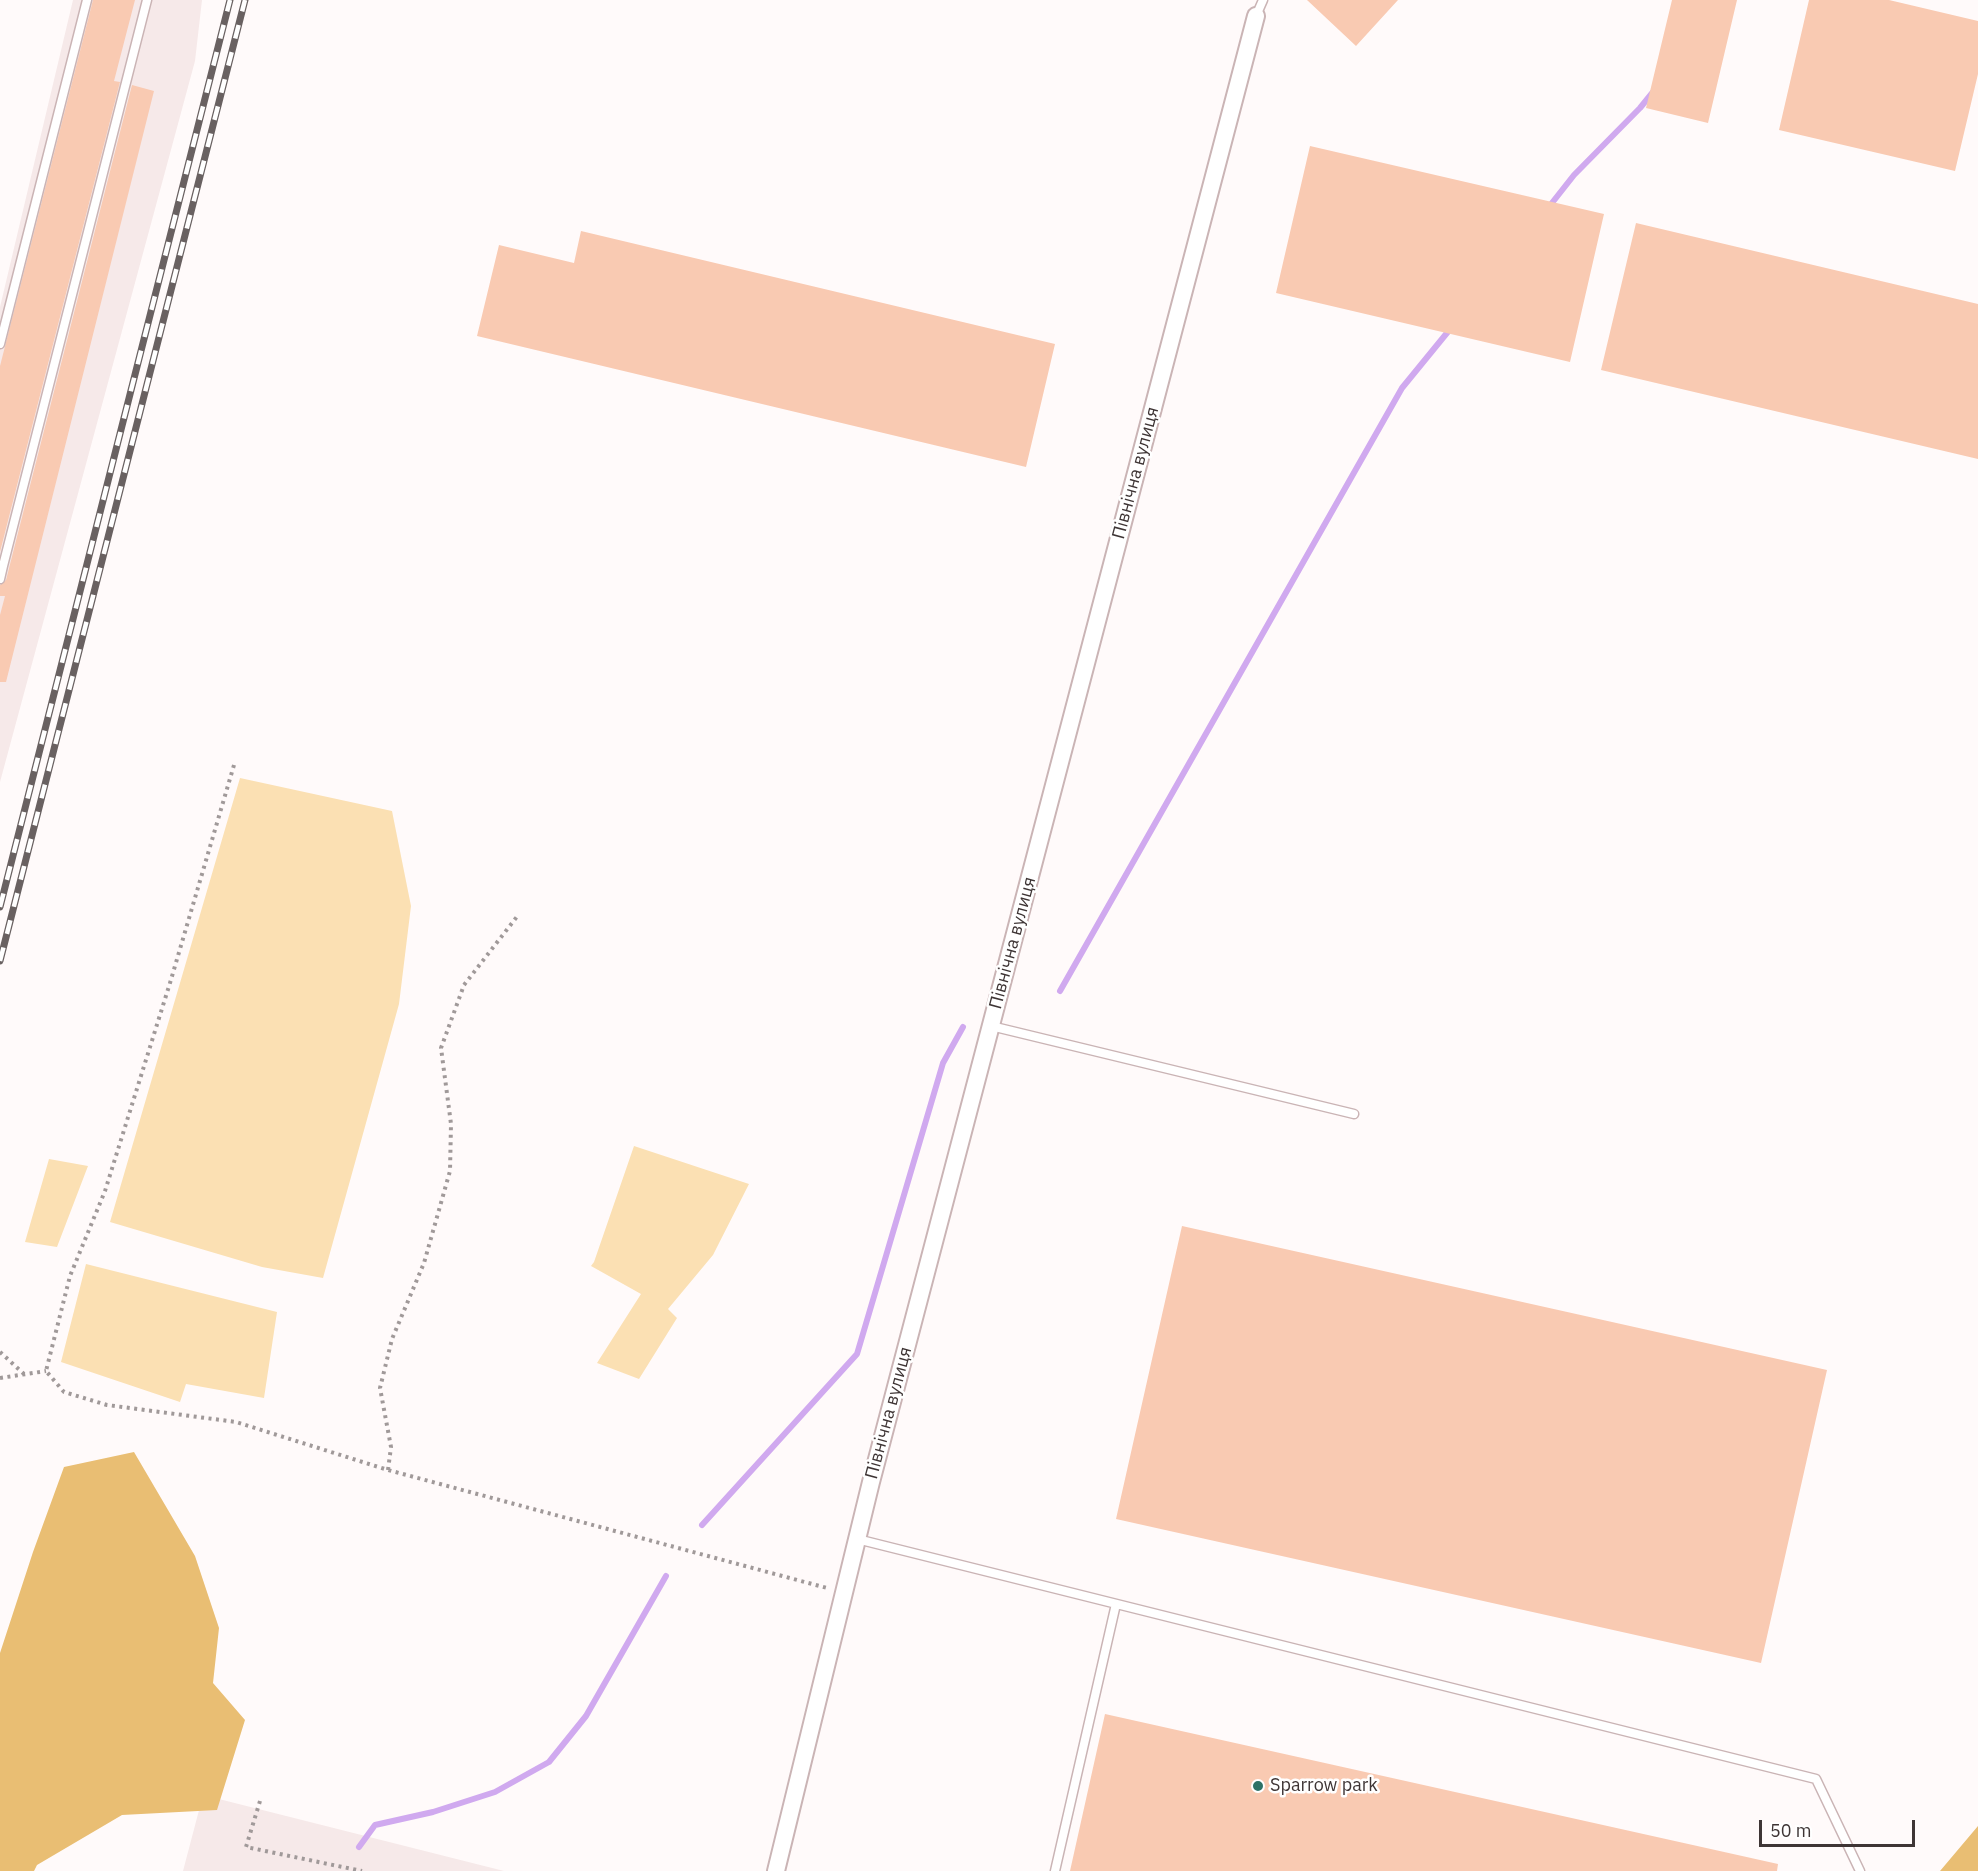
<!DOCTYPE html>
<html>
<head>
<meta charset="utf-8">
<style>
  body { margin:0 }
  #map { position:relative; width:1978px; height:1871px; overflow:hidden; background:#fffafa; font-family:"IBM Plex Sans",sans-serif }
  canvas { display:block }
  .scale { position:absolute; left:1759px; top:1820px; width:156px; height:27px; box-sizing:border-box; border:3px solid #3e3535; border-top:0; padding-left:8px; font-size:18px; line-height:21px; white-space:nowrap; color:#3e3535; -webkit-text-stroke:4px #fff; paint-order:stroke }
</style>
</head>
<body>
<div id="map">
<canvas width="1978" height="1871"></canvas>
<div class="scale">50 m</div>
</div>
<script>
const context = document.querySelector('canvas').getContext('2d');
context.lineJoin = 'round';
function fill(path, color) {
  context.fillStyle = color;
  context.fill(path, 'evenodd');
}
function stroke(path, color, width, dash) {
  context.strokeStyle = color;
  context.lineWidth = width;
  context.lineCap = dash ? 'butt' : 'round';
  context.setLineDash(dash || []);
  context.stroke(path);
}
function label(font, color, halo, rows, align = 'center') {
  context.font = font + ' "IBM Plex Sans",sans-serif';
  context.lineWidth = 5;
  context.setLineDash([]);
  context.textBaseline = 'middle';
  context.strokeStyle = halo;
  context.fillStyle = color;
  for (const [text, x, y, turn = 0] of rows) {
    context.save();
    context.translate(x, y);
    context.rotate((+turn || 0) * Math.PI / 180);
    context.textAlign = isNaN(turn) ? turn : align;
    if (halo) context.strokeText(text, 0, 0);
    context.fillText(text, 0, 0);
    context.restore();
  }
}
fill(new Path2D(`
  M 73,0 L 202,0 L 195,61 L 0,782 L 0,307 Z
  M 203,1795 L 504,1871 L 183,1871 Z`), '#f6e9e9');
fill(new Path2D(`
  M 240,778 L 392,811 L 411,906 L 399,1004 L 323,1278 L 262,1267 L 110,1222 Z
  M 634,1146 L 749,1184 L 713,1255 L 668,1309 L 677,1318 L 639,1379 L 597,1363 L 641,1294 L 591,1266 L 594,1262 Z
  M 49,1159 L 88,1166 L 57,1247 L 25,1242 Z
  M 86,1264 L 277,1312 L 264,1398 L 186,1384 L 180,1402 L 61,1362 Z`), '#fbe0b3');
fill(new Path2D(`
  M 134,1452 L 195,1556 L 219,1628 L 213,1683 L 245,1720 L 217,1810 L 122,1815 L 37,1865 L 34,1871 L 0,1871 L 0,1653 L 33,1552 L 64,1467 Z
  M 1978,1826 L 1978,1871 L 1940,1871 Z`), '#e9be73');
stroke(new Path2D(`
  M 1548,208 L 1574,175 L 1640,108 L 1653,92
  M 1060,991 L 1402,388 L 1451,328
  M 702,1525 L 857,1354 L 943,1063 L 963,1027
  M 359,1847 L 375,1825 L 433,1812 L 495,1792 L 549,1762 L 586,1716 L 666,1576`), '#d0a9ef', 6);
fill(new Path2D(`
  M 93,0 L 135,0 L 114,81 L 120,82 L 0,552 L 0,366 Z
  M 1307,0 L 1398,0 L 1356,46 Z
  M 1672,0 L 1737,0 L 1708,123 L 1646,108 Z
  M 1809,0 L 1889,0 L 1978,21 L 1978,74 L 1955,171 L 1779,130 Z
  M 132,85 L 154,91 L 6,682 L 0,682 L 0,615 L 5,596 L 0,596 L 0,585 L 6,580 Z
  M 1310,146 L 1604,214 L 1570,362 L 1276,293 Z
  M 1636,223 L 1978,304 L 1978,459 L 1601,370 Z
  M 581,231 L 1055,344 L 1026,467 L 477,336 L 499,245 L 574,263 Z
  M 1182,1226 L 1827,1370 L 1761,1663 L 1116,1519 Z
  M 1105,1714 L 1778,1864 L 1777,1871 L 1070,1871 Z`), '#f9cab2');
const lane = new Path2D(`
  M 1256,16 L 1263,0
  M 0,344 L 87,0
  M 0,565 L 3,566 L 147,0
  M 0,579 L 3,566
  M 991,1026 L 1354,1114
  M 857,1539 L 1816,1779 L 1860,1871
  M 1055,1871 L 1116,1604`);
const street = new Path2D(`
  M 776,1871 L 871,1482 L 1256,16`);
stroke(lane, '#cab4b5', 11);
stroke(street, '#cab4b5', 20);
stroke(new Path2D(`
  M 234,765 L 170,983 L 105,1191 L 70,1276 L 46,1371 L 64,1392 L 107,1405 L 236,1422 L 388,1470 L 827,1588
  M 0,1352 L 24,1374
  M 0,1378 L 46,1371
  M 388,1470 L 391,1447 L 380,1388 L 392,1339 L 424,1263 L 450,1171 L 451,1124 L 441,1048 L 464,985 L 519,914
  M 260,1801 L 246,1847 L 362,1871`), '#a09999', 4, [3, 4.5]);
stroke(lane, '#fff', 8);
stroke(street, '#fff', 16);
const rail = new Path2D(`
  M 0,907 L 230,0
  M 0,961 L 245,0`);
stroke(rail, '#696161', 7);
stroke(rail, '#fff', 4.5, [14]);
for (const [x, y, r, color] of [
  [1258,1786,6,"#2e7266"]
]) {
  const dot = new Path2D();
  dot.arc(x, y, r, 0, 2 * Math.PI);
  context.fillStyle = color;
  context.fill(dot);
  stroke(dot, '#fff', 2);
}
label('18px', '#3e3535', '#fff', [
  ["Північна вулиця",1136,473,-75],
  ["Північна вулиця",1013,943,-75],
  ["Північна вулиця",889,1413,-75]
]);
label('18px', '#3e3535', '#fff', [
  ["Sparrow park",1270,1786]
], 'left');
</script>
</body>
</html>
